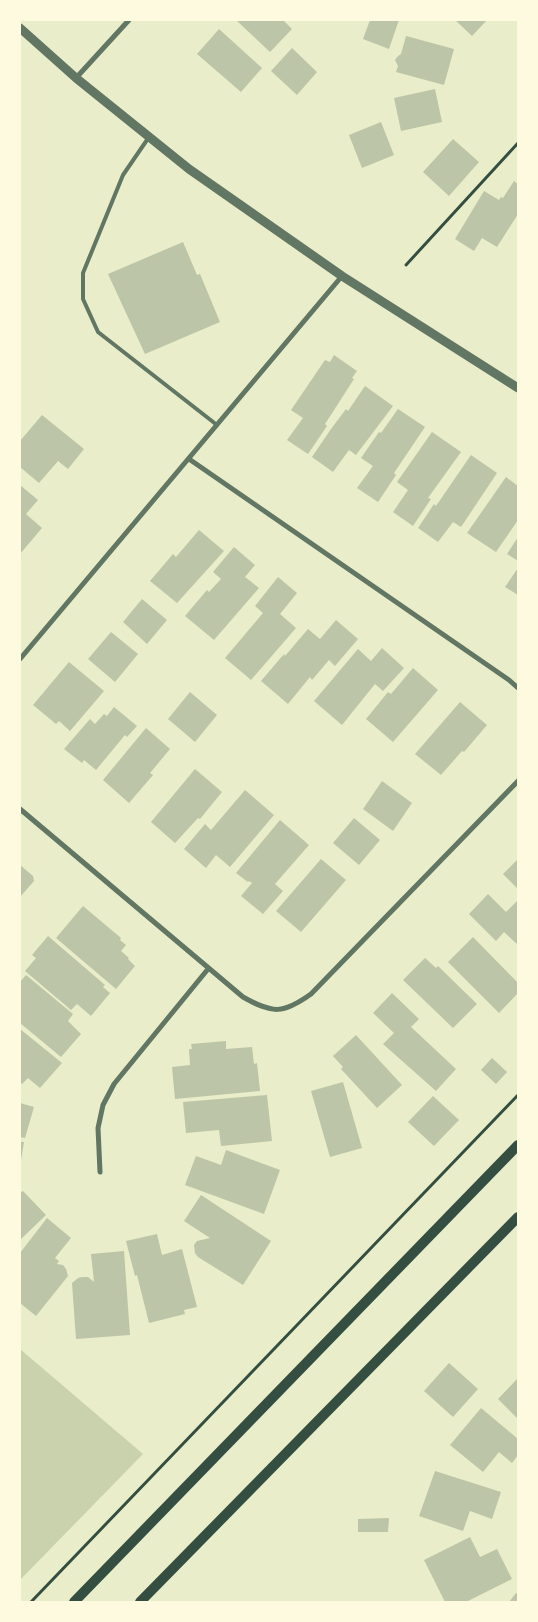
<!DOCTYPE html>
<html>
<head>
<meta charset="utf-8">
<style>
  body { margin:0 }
  #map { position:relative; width:538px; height:1622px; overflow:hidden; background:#e9edc9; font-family:Arial,sans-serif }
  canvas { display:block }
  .frame { position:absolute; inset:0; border:21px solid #fefae0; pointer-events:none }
</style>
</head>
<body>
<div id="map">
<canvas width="538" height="1622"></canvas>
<div class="frame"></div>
</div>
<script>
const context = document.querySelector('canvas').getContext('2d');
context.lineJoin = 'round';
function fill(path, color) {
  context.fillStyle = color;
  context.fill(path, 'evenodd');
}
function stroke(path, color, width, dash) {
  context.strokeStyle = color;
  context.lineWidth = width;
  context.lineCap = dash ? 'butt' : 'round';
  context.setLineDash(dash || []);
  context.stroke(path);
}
fill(new Path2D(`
  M 20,1349 L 143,1454 L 20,1580 Z`), '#cad2ad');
fill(new Path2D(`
  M 236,20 L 283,20 L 292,29 L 270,52 Z
  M 370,20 L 399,20 L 389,49 L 363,39 Z
  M 455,20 L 487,20 L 472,36 Z
  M 219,29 L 262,68 L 241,92 L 197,54 Z
  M 406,36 L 454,49 L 444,85 L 396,72 L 398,66 L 395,60 L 398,56 L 401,54 Z
  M 292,48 L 317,72 L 297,95 L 271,71 Z
  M 435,89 L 442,122 L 401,131 L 394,98 Z
  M 381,122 L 394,155 L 362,168 L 349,135 Z
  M 453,139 L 479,162 L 449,196 L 423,172 Z
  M 514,181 L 518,184 L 518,214 L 497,247 L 482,238 L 474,251 L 455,239 L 484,191 L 499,200 L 501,197 L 503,198 Z
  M 183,242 L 197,275 L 200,274 L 220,322 L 145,354 L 108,274 Z
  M 334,355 L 357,371 L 352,378 L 354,379 L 325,424 L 327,426 L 308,454 L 287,440 L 303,418 L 291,410 L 325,360 L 330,362 Z
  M 365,386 L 393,406 L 356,455 L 349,450 L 333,472 L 312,457 L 331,429 L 346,409 L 348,411 Z
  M 398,409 L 425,427 L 394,473 L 396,475 L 378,502 L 357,488 L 373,466 L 361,458 L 379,432 L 381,433 Z
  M 42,415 L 84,449 L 68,469 L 58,461 L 39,483 L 20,467 L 20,441 Z
  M 432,432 L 461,452 L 428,498 L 431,499 L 413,526 L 393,512 L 408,490 L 397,482 Z
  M 471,455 L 497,473 L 461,527 L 453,522 L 438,542 L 418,528 L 434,504 L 436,506 Z
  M 506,477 L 518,486 L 518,520 L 496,552 L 467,533 Z
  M 20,485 L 38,500 L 26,514 L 42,528 L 20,554 Z
  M 199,530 L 224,551 L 177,603 L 150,581 L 173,554 L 176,557 Z
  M 518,537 L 518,561 L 507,554 Z
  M 234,547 L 255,565 L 245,577 L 259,588 L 214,640 L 185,616 L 207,590 L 209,592 L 221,579 L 213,572 Z
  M 518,568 L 518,595 L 505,587 Z
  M 278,577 L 297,593 L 280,614 L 296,628 L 251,680 L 225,658 L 263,613 L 255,606 Z
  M 142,599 L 167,620 L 147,644 L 123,622 Z
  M 336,620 L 358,639 L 335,666 L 329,660 L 312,680 L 310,677 L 288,704 L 261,681 L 284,654 L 285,656 L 308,629 L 320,639 Z
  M 111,632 L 138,654 L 115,682 L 88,659 Z
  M 382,648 L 404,668 L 383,691 L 375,684 L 342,725 L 314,701 L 358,649 L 371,661 Z
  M 69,662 L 104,691 L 70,731 L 59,721 L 56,724 L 33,705 Z
  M 413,668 L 438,690 L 393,742 L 366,719 L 388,692 L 391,694 Z
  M 190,692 L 217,715 L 195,742 L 168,719 Z
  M 460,702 L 487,725 L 464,752 L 462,751 L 441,775 L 415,754 Z
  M 114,707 L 137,726 L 127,737 L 125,735 L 96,770 L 84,760 L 82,763 L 64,749 L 90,719 L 95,724 L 104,714 L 107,716 Z
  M 146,728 L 170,749 L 150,773 L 153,775 L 129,803 L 103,780 Z
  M 195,769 L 222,792 L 200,819 L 198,818 L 175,843 L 151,822 Z
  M 382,781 L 412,803 L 393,831 L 363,809 Z
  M 245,790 L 274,815 L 230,867 L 216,855 L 206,868 L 184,849 L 205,824 L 211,830 Z
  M 354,818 L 380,840 L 359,865 L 333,843 Z
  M 280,820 L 309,845 L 275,884 L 283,891 L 263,914 L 241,896 L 252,883 L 249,881 L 248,882 L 236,873 Z
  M 321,859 L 346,880 L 301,932 L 276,911 Z
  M 518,859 L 518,889 L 503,874 Z
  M 20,865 L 33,876 L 34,881 L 20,897 Z
  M 488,894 L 506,912 L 518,900 L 518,945 L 504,932 L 496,941 L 469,914 Z
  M 83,906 L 121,938 L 120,940 L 126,945 L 121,951 L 129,958 L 128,959 L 135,966 L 116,989 L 56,938 Z
  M 48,936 L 105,985 L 103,987 L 110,993 L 91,1016 L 77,1004 L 71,1010 L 25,971 L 36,958 L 32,955 Z
  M 473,937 L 518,983 L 518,993 L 499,1013 L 448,962 Z
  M 425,958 L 436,968 L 438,966 L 477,1004 L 453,1028 L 403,980 Z
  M 26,975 L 73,1014 L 68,1021 L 81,1034 L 61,1057 L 20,1023 L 20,982 Z
  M 392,993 L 419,1019 L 411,1027 L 456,1069 L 436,1091 L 383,1044 L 394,1033 L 373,1013 Z
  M 20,1029 L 62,1063 L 40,1088 L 28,1078 L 22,1084 L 20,1082 Z
  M 356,1035 L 402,1085 L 377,1108 L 341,1069 L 343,1067 L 333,1056 Z
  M 226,1041 L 226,1049 L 252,1047 L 254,1064 L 257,1063 L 260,1091 L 175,1099 L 172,1067 L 190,1065 L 189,1049 L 192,1049 L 191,1044 Z
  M 492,1058 L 507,1072 L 496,1084 L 481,1070 Z
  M 343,1082 L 362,1148 L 330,1157 L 311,1091 Z
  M 267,1095 L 272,1141 L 221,1146 L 219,1130 L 186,1133 L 183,1102 Z
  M 433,1096 L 459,1120 L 434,1146 L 408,1122 Z
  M 20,1103 L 34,1107 L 25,1138 L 20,1137 Z
  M 20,1142 L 24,1142 L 21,1160 L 20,1160 Z
  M 226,1150 L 280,1170 L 264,1214 L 185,1185 L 196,1156 L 221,1165 Z
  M 23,1191 L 46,1215 L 20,1240 L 20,1193 Z
  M 201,1195 L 271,1241 L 243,1285 L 198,1257 L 195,1253 L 194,1245 L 197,1241 L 210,1238 L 184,1221 Z
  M 47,1218 L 71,1238 L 55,1258 L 59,1261 L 57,1264 L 63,1265 L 66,1269 L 68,1276 L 36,1316 L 20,1303 L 20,1253 Z
  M 157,1234 L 162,1255 L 182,1249 L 197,1307 L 184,1310 L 185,1314 L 149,1323 L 137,1275 L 135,1276 L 126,1241 Z
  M 124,1251 L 130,1335 L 76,1339 L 72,1283 L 78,1278 L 82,1277 L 88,1277 L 94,1282 L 91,1254 Z
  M 449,1363 L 478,1389 L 453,1417 L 424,1391 Z
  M 518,1378 L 518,1419 L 498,1399 Z
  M 481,1408 L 518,1439 L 518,1455 L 512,1463 L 499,1452 L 483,1472 L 450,1445 Z
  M 435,1471 L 501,1492 L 492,1519 L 470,1511 L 463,1531 L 419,1516 Z
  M 389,1518 L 388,1532 L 358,1532 L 358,1519 Z
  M 470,1537 L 480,1557 L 497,1549 L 512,1579 L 466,1602 L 445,1602 L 424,1560 Z
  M 516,1593 L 518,1594 L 518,1602 L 509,1602 Z`), '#bcc5a7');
stroke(new Path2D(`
  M 406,265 L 518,143
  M 31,1602 L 518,1095`), '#344e41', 3);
stroke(new Path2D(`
  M 149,137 L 123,175 L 83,273 L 83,299 L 98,332 L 217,425`), '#617663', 4);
stroke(new Path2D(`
  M 76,78 L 129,20
  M 189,459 L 509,680 L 518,688
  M 20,659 L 342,276
  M 20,809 L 243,997 C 273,1014 283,1014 311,994 L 518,781
  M 100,1172 L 98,1128 L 103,1105 L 114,1084 L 208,969`), '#617663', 5);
stroke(new Path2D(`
  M 20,28 L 76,78 L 189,169 L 342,276 L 518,388`), '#617663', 9);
stroke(new Path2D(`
  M 74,1602 L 518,1145
  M 140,1602 L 518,1217`), '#344e41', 10);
</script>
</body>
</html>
